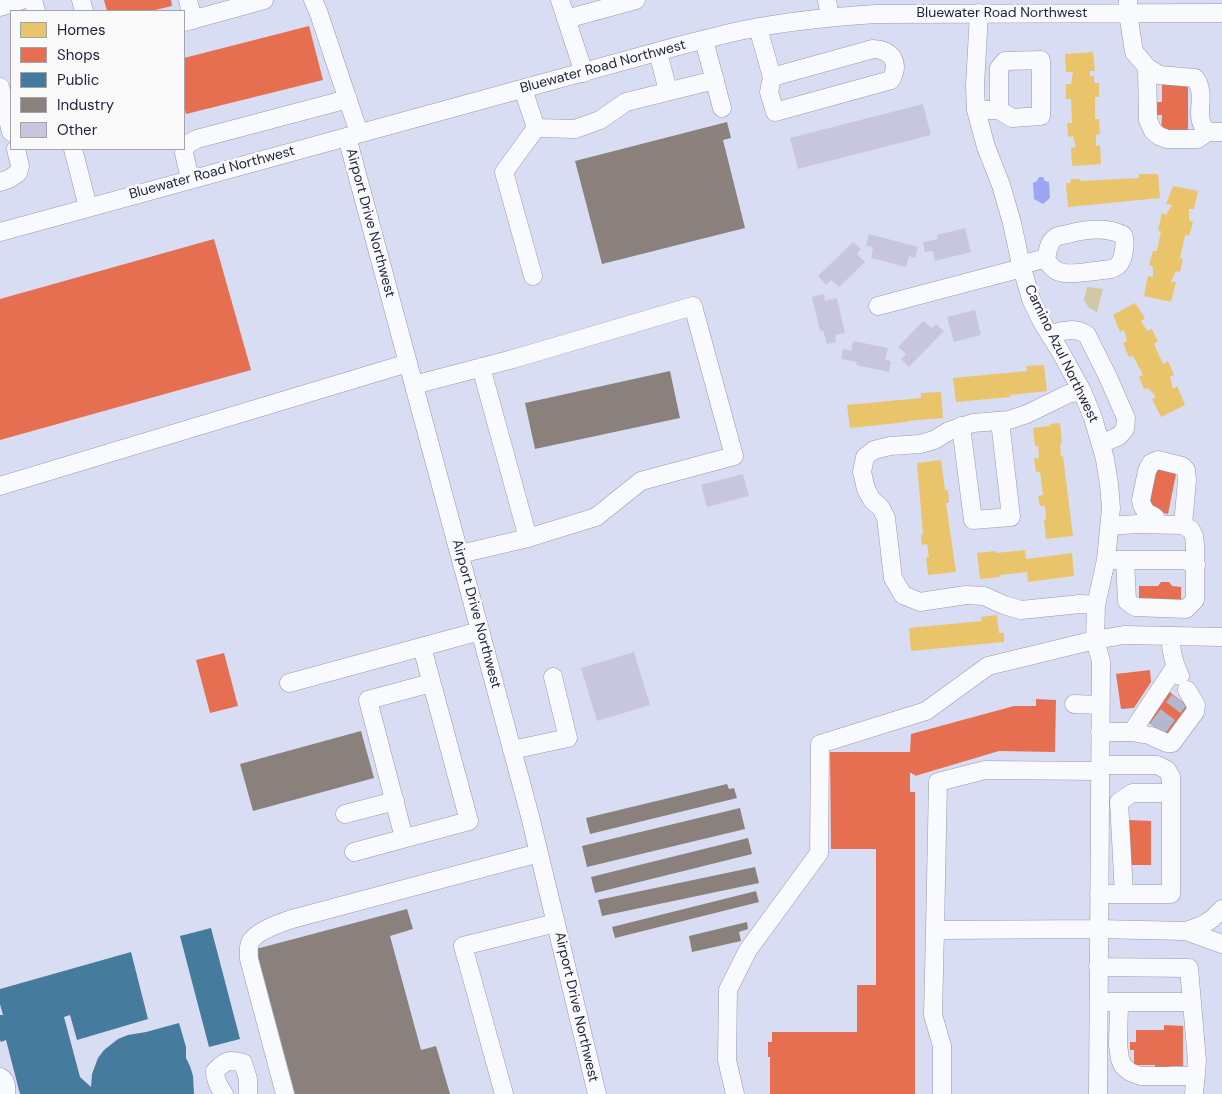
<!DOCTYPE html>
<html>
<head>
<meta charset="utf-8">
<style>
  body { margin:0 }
  #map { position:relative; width:1222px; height:1094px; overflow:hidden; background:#d9ddf3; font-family:"DM Sans",sans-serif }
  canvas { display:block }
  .legend { position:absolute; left:10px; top:10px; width:175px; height:140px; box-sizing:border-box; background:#f9f9f9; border:1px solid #a1a3ad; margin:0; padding:6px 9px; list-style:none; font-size:15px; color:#1e223b }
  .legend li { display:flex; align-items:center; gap:10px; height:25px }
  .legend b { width:25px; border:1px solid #a1a3ad }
</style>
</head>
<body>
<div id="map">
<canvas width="1222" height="1094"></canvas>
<ul class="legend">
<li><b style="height:14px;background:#e9c46a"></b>Homes</li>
<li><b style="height:14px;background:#e76f51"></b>Shops</li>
<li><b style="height:14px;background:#457b9d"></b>Public</li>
<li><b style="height:14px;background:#8a817c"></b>Industry</li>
<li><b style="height:14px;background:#c8c6dd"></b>Other</li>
</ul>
</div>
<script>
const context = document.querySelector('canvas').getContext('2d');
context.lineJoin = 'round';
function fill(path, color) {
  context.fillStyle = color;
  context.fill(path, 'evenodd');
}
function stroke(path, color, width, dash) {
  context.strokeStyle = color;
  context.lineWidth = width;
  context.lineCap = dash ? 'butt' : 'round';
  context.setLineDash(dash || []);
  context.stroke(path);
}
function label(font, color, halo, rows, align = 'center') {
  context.font = font + ' "DM Sans",sans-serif';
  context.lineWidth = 5;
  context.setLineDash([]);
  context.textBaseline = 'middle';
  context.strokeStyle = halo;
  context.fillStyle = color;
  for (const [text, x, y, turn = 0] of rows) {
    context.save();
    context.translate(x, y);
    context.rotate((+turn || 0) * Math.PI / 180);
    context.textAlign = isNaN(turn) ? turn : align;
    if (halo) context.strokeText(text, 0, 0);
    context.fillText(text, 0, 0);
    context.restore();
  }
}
fill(new Path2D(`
  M 1087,287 L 1103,289 L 1097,312 L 1089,308 L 1084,300 Z`), '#d0c8a7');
fill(new Path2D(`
  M 1039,177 L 1043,177 L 1045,181 L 1049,182 L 1050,198 L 1043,204 L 1034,199 L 1033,183 L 1037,181 Z`), '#9ca6f2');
fill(new Path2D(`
  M 1093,52 L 1095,71 L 1090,71 L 1090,76 L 1094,76 L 1094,83 L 1099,83 L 1099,97 L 1095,97 L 1095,119 L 1099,119 L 1100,134 L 1096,135 L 1096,146 L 1100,145 L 1101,164 L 1072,166 L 1071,148 L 1076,147 L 1073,136 L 1068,137 L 1067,123 L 1072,123 L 1071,99 L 1066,99 L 1066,84 L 1071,84 L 1073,72 L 1066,72 L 1065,54 Z
  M 1139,174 L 1158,174 L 1160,198 L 1068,207 L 1066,183 L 1070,183 L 1071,179 L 1080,179 L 1080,181 L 1139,178 Z
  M 1173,186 L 1198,191 L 1194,209 L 1189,209 L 1189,220 L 1193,222 L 1189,236 L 1185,235 L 1180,258 L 1183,259 L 1180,272 L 1176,271 L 1171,282 L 1176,282 L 1171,302 L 1144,296 L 1148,276 L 1153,277 L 1153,267 L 1149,265 L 1153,251 L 1157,251 L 1161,231 L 1158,230 L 1162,213 L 1166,215 L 1172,205 L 1166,204 Z
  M 1135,303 L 1145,318 L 1141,321 L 1147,331 L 1152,329 L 1158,341 L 1154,344 L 1163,364 L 1168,361 L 1174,375 L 1170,377 L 1173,389 L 1177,386 L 1185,405 L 1161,417 L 1152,399 L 1156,397 L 1148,388 L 1144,389 L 1139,377 L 1143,375 L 1133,356 L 1129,357 L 1123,343 L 1127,341 L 1124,330 L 1120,332 L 1113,315 Z
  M 1044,365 L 1047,391 L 1010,395 L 1010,397 L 956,402 L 953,378 L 1027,371 L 1026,366 Z
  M 941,392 L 943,418 L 907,421 L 907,422 L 850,428 L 847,405 L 921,398 L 921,393 Z
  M 1060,423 L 1062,443 L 1060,444 L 1061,457 L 1063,456 L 1073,536 L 1046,539 L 1044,520 L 1046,520 L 1045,506 L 1040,506 L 1038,496 L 1043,495 L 1040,472 L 1036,472 L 1034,458 L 1039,458 L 1038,446 L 1035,446 L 1033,428 L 1050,426 L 1050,424 Z
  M 941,460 L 945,490 L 948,490 L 949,503 L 946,503 L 956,572 L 928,575 L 926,557 L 929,557 L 927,544 L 922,545 L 921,534 L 923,534 L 917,463 Z
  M 1025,550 L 1026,559 L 1072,553 L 1074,576 L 1028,582 L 1027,572 L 1000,575 L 1000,577 L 980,579 L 977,553 L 996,551 L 996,553 Z
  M 997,615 L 999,633 L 1004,633 L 1004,642 L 911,651 L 909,628 L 982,621 L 981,617 Z`), '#e9c46a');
fill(new Path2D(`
  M 104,0 L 171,0 L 172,6 L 155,10 L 155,11 L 107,11 Z
  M 309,26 L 323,80 L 186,114 L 184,105 L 184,58 Z
  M 1162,83 L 1188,83 L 1188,133 L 1161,133 L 1162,115 L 1157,115 L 1157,102 L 1162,102 Z
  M 214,239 L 251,370 L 0,440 L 0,299 Z
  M 1155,465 L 1177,469 L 1168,514 L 1146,509 Z
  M 1161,582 L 1169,582 L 1172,586 L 1181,587 L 1181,602 L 1139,602 L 1139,586 L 1158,586 Z
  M 224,653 L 238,706 L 210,713 L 196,660 Z
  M 1150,670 L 1151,682 L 1134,708 L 1121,709 L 1116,674 Z
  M 1167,690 L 1193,710 L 1171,739 L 1145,720 Z
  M 1036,699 L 1056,700 L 1055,752 L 999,751 L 915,776 L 915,774 L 913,775 L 912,773 L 910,773 L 910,792 L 915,792 L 915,1094 L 770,1094 L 770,1057 L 768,1057 L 768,1042 L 772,1042 L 772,1032 L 857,1032 L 857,985 L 876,985 L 876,849 L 831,849 L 830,752 L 910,752 L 911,734 L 1014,706 L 1036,706 Z
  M 1129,820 L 1151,821 L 1151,865 L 1129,865 Z
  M 1164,1025 L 1183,1026 L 1183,1066 L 1169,1066 L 1169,1074 L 1155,1074 L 1155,1065 L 1134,1065 L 1134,1050 L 1130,1050 L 1130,1042 L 1136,1042 L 1136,1030 L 1164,1030 Z`), '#e76f51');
fill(new Path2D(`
  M 211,928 L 240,1039 L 209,1047 L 180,936 Z
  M 131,952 L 148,1019 L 77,1040 L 70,1015 L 64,1017 L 80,1077 L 91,1087 L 92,1074 L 98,1058 L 104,1050 L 118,1039 L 128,1035 L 146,1032 L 179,1023 L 186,1047 L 186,1058 L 190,1066 L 193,1076 L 194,1094 L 20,1094 L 6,1040 L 1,1042 L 0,1040 L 0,1015 L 3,1015 L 0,1004 L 0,989 Z`), '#457b9d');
fill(new Path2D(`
  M 727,122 L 731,138 L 723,140 L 745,228 L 602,264 L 575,161 Z
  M 670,371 L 680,418 L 535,449 L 525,403 Z
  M 361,731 L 374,778 L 253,811 L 240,764 Z
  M 727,784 L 729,789 L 734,788 L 737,798 L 590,834 L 586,818 Z
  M 740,808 L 745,829 L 587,867 L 582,846 Z
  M 748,838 L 752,854 L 595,893 L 591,877 Z
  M 755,867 L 759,883 L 602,916 L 598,900 Z
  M 756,891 L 759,902 L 615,938 L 612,927 Z
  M 407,909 L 413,929 L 390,936 L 421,1050 L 436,1046 L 450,1094 L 295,1094 L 256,949 Z
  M 747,922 L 748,929 L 739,932 L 741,941 L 692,952 L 689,936 Z`), '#8a817c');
fill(new Path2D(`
  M 923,104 L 931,135 L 798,169 L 790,138 Z
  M 965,228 L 971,252 L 935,261 L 933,251 L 925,252 L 923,242 L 938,239 L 937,235 Z
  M 869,234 L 918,247 L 915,258 L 909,256 L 906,267 L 871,258 L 873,247 L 866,246 Z
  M 853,242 L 861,249 L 857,254 L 865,262 L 839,287 L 831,280 L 826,285 L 818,276 Z
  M 824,294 L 825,301 L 837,298 L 845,333 L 835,335 L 836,342 L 827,344 L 823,330 L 820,331 L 812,297 Z
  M 975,310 L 981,335 L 954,342 L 947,317 Z
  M 923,321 L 932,328 L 936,324 L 944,331 L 909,367 L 901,359 L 906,354 L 898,347 Z
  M 853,341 L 888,348 L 885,360 L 891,361 L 889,372 L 856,365 L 857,362 L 841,359 L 843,349 L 851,351 Z
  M 743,474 L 749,496 L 707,507 L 701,485 Z
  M 634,652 L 650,705 L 597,721 L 581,668 Z`), '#c8c6dd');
stroke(new Path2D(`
  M 1157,729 L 1179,700`), '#b4b8ce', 18, [18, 9]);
const minor = new Path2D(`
  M 33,0 L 36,11
  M 81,0 L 84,11
  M 188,0 L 193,20
  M 313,0 L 318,11 L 359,133
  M 560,0 L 584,73
  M 827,0 L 830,17
  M 1128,0 L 1128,13 L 1134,52 L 1147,67 L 1159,75 L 1195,78 C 1207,94 1195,113 1203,126 C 1204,128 1206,130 1208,132 L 1222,132
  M 0,7 L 22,0
  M 979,13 L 975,86 L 976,110 L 986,147 L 1001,185 L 1012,223 L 1021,265 L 1031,299 L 1042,322 L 1060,351 L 1082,391 L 1093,418 L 1105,459 L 1109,484 L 1111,508 L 1106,560 L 1096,605 L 1095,640 L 1101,661 L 1098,1094
  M 566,19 L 636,0
  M 184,22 L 264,0
  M 758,28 L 772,77 L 769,92 L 775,112 L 891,80 C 900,63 893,50 873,49 L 772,77
  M 704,40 L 722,108
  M 658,52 L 668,91
  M 1147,67 L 1148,120 L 1153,131 L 1159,136 L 1167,139 L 1198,139 L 1208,132
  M 0,87 L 11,132
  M 523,89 L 536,128 L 575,129 L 600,120 L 626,102 L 715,80
  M 976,110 L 999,110 L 999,68 L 1005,61 L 1041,60 L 1041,116 L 1012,118 L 999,110
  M 347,137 L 530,816 L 597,1094
  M 73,149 L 88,207
  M 190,179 L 184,153 L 186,145 L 197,139 L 348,99
  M 0,182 L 9,179 L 18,173 L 20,166 L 16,149
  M 0,232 L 682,45 C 698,41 714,37 730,33 C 778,22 828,17 876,14 L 1222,13
  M 1021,265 L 1046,258 C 1048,250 1049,241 1056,237 C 1059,235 1065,235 1068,234 C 1086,229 1107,227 1123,235 C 1126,241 1124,255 1121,261 C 1119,266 1115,268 1111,269 C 1103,270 1095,271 1087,272 C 1069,274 1054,277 1046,258
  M 533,276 L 504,172 L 536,128
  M 878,306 L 1022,268
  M 1050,334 C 1064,331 1075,326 1087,335 L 1108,377 L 1126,418 L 1125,429 L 1119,436 L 1101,444
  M 481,367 L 528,538
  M 414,385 L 513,359 L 693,306 L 734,456 L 641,481 L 596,517 L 528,538 L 460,554
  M 1082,391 L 1068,394 L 1027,414 L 1009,420 L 973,423 L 949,431 L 934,440 L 920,444 L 890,446 L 874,450 L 865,457 L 862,472 L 866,489 L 872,500 L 881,508 L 886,518 L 893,578 L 903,595 L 920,602 L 966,595 L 984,596 L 1004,605 L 1021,610 L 1080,604 L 1096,605
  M 961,426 L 973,520 L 1011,517 L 1000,421
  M 0,486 L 408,363
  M 1157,524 L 1155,517 L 1146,512 L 1142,505 L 1141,500 L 1147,471 L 1151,463 L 1158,460 L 1182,466 L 1186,470 L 1187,480 L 1183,525
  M 1110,526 L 1137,524 L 1183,525 L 1191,530 L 1194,536 L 1195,545 L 1195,600 L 1186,609 L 1135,607 L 1127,601 L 1125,560
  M 1115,560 L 1184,560 L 1196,565
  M 1170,636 C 1171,650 1173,663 1180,676
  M 289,683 L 480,631
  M 1074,704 L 1100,705
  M 1100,732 L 1132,732 L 1143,734
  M 1132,732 L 1175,667
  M 1151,736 L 1167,743 L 1172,743 L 1195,712 L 1196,705 L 1187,690
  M 512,750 L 568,738 L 553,677
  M 345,814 L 395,801
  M 404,838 L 368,700 L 431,683
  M 354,852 L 469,821 L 422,647
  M 1099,894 L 1171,894 L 1171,777 L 1167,770 L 1157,765 L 1100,765
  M 1124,894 L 1119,802 L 1132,793 L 1171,793
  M 1222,909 C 1209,923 1204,925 1186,931 L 1222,944
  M 935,930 L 938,782 L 985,770 L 1100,771
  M 1098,967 L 1189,968 L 1197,1061 L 1194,1094
  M 1108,1002 L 1192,1002
  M 1119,1002 L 1118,1045 L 1120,1059 L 1123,1066 L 1130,1072 L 1140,1076 L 1196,1076
  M 0,1077 C 6,1080 7,1087 6,1094
  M 224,1094 C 218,1086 215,1080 215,1071 C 226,1060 229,1059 243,1063 L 248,1079 L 248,1094
  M 285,1094 L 249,959 C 249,954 248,948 250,943 C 255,931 281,923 292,919 L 539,853
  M 504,1094 L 463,946 L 556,923
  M 735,1094 L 727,1060 L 728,990 L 748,950 L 819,853 L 820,744 L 926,711 L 988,666 L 1095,640 L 1124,635 L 1222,637
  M 942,1094 L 942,1046 L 933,1015 L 935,930 L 1098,929 L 1186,931`);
stroke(minor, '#9598ad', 19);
stroke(minor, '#f9fafd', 18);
label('14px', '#1e223b', '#f9f9f9', [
  ["Bluewater Road Northwest",1002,13],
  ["Bluewater Road Northwest",603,67,-15],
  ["Bluewater Road Northwest",212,173,-15],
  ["Airport Drive Northwest",370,223,75],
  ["Camino Azul Northwest",1061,354,64],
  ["Airport Drive Northwest",476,614,75],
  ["Airport Drive Northwest",576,1007,77]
]);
</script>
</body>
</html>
